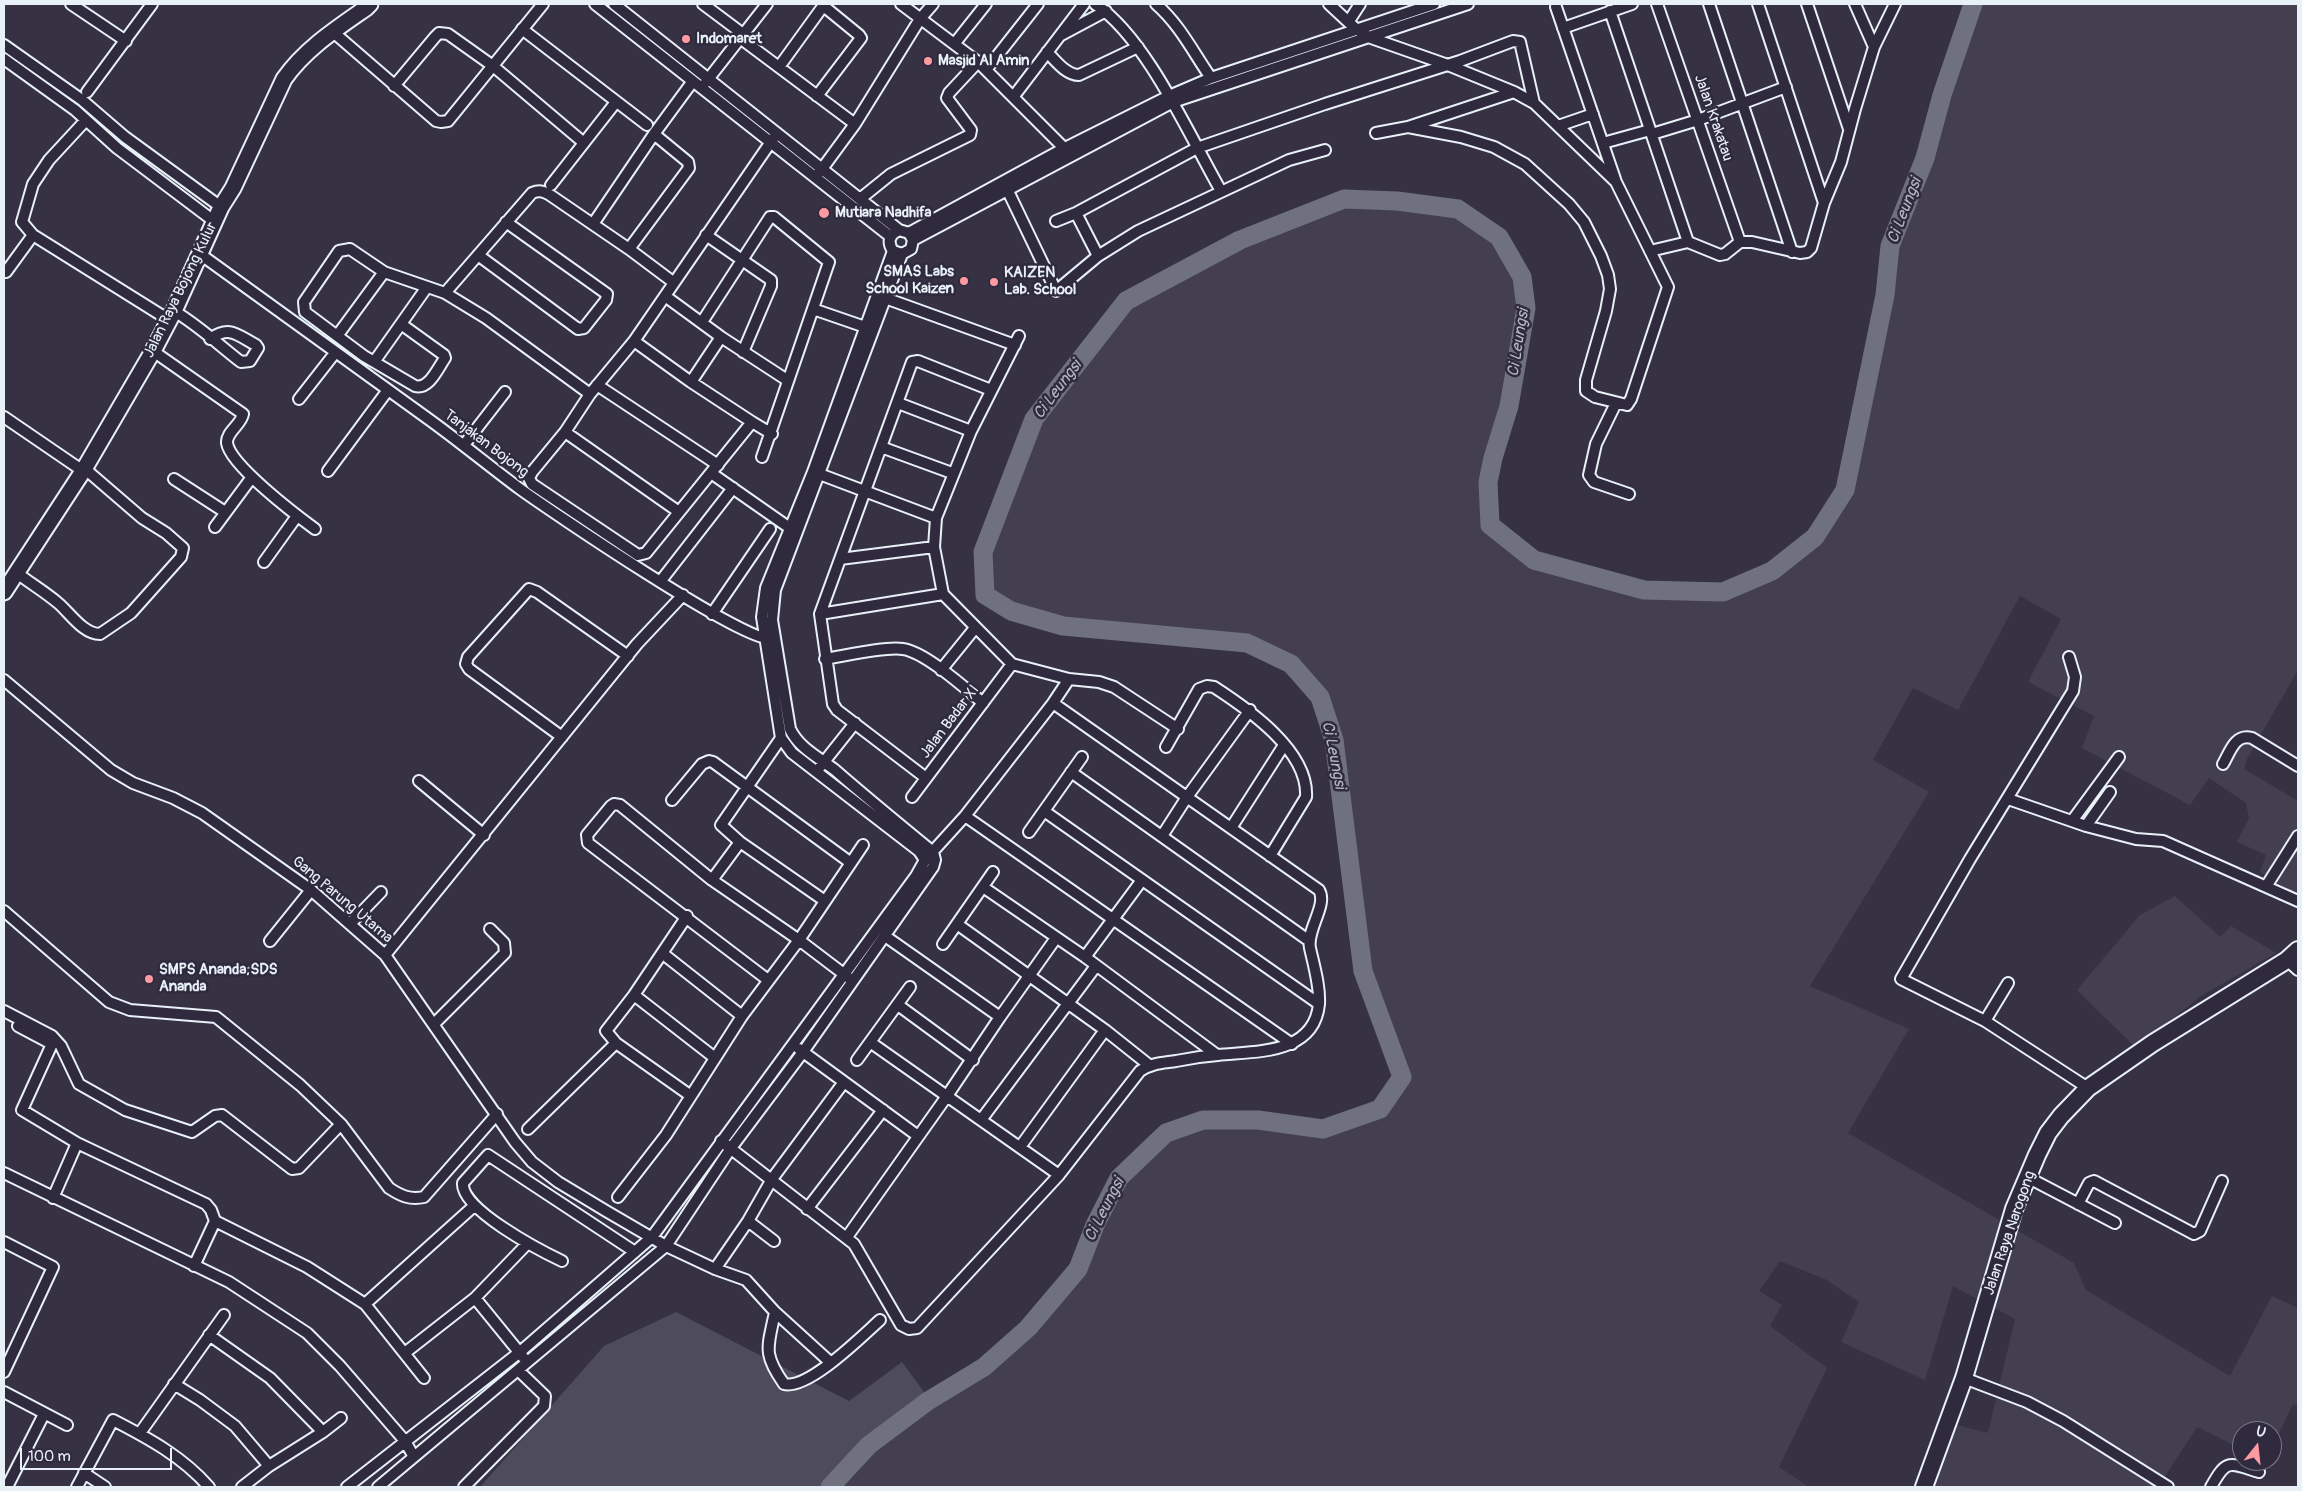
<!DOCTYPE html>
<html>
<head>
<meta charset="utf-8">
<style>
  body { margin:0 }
  #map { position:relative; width:2302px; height:1491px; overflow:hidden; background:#363244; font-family:Pangolin,sans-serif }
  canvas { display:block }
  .frame { position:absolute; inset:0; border:5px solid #e8f1f8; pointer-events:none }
  .north { position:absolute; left:2232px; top:1421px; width:50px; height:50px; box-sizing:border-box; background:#2f2a3d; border:1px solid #797a88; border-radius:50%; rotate:16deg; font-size:14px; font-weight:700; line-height:20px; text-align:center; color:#e8f1f8 }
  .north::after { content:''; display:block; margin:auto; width:18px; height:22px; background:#ff9aa2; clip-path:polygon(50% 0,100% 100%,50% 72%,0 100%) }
  .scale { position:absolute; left:20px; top:1448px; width:152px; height:22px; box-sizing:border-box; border:2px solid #e8f1f8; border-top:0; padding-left:6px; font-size:15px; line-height:18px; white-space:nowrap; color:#e8f1f8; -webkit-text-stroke:4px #2f2a3d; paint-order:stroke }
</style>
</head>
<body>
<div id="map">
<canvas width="2302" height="1491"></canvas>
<div class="frame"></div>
<div class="north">U</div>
<div class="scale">100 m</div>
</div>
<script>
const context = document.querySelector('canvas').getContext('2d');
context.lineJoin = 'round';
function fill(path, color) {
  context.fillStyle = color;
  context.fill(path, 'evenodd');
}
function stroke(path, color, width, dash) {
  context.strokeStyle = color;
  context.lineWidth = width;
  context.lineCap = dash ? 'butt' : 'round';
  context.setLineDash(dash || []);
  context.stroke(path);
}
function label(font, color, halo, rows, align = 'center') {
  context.font = font + ' Pangolin,sans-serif';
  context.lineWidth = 5;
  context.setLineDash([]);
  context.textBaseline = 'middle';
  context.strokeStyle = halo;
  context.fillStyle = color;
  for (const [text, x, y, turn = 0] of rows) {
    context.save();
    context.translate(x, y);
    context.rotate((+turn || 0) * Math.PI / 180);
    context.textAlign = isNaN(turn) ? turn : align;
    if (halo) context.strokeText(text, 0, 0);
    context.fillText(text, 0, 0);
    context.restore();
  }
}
fill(new Path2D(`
  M 1974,4 L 2298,4 L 2298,670 L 2247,759 L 2244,769 L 2298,801 L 2298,896 L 2260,872 L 2266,855 L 2237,842 L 2249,818 L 2246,803 L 2209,778 L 2190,805 L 2082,748 L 2094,716 L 2028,682 L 2061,619 L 2020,596 L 1958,710 L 1913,688 L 1873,760 L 1929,792 L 1810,986 L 1909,1029 L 1848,1133 L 2074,1263 L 2086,1290 L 2230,1376 L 2272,1296 L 2298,1308 L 2298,1406 L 2293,1404 L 2272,1448 L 2272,1431 L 2242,1431 L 2242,1449 L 2197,1427 L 2158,1487 L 1922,1487 L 1941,1421 L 1988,1433 L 2015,1319 L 1953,1286 L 1925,1380 L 1841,1342 L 1859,1302 L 1827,1280 L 1780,1261 L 1759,1291 L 1782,1305 L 1770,1326 L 1827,1368 L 1779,1467 L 1809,1487 L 830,1487 L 869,1445 L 930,1400 L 982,1367 L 1028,1328 L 1078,1269 L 1095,1225 L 1119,1178 L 1166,1133 L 1203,1120 L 1260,1121 L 1323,1129 L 1380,1109 L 1402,1077 L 1363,971 L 1334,740 L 1320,697 L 1291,664 L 1247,643 L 1066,627 L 1011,611 L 985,595 L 983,552 L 1034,419 L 1126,301 L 1238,242 L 1344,199 L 1458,209 L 1499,237 L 1522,277 L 1526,308 L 1509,406 L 1493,458 L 1488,482 L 1490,525 L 1534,560 L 1644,590 L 1723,592 L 1772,571 L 1815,537 L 1845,490 L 1866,388 L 1890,246 L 1925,158 Z
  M 2175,896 L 2220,937 L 2231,926 L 2276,953 L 2201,996 L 2136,1048 L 2077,990 L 2140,915 Z`), '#433f51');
fill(new Path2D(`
  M 676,1312 L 849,1401 L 902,1362 L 930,1400 L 869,1445 L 830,1487 L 480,1487 L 604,1346 Z`), '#4d4b5c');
stroke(new Path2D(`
  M 830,1487 L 869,1445 L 928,1401 L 984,1367 L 1028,1328 L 1078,1269 L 1095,1225 L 1119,1178 L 1166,1133 L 1203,1120 L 1258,1120 L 1323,1129 L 1380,1109 L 1402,1077 L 1363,971 L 1334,740 L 1320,697 L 1291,664 L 1247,643 L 1063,626 L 1011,611 L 985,595 L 983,552 L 1034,419 L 1126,301 L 1240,240 L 1344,199 L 1397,201 L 1458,209 L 1499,237 L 1522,277 L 1526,308 L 1509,406 L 1493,458 L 1488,482 L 1490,525 L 1534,560 L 1644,590 L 1723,592 L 1772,571 L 1815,537 L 1845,490 L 1885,295 L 1890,246 L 1925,158 L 1942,95 L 1973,4`), '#70717f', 19);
const minor = new Path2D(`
  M 71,4 L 126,41
  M 595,4 L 891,237
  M 614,4 L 899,230
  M 703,4 L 743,34
  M 901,4 L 978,62 L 1068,152
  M 1095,4 C 1146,37 1190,137 1221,191
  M 1156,4 C 1180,25 1193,52 1211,78
  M 1329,4 L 1357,30 L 1371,38 L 1448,65 L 1514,92 L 1534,103 L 1616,182 L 1668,287 L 1631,399 L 1627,405 L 1595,397 L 1586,391 L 1586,380 L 1606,311 L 1610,289 L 1608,275 L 1601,256 L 1584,222 L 1569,204 L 1525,164 L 1494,147 L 1461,137 L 1408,127 L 1376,133
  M 1657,4 L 1740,242
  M 1709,4 L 1792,252
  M 1758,4 L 1824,203
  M 1807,4 L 1849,129
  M 1855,4 L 1874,47
  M 1556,7 L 1615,179
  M 1610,11 L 1688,242
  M 1349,21 L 1360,4
  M 1563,28 L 1632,4
  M 522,29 L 647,125
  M 332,31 L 436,121 L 441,122 L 448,121 L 543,4
  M 1061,35 L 1106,11
  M 740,38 L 855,124
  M 955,43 L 986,4
  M 4,45 L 82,100 L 125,137 L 221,207
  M 1047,52 C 1056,61 1066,75 1079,75 L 1138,47
  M 4,59 L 75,110 L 117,148 L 215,222
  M 779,67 L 821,9 L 826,8 L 859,35 L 861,38 L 817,96
  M 986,70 L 1038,4
  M 706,82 L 767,4
  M 394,86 L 435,37 L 439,33 L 448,34 L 493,66 L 584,143
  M 87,92 L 152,4
  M 1014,96 L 1084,4
  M 86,120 L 49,160 L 33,184 L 22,222 L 33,235 L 169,320
  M 1558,126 L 1593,114
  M 1408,127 L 1514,92
  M 1652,134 L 1698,120 L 1786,87
  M 1603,143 L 1650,130
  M 819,173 L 855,124 L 920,19 L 933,4
  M 551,185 L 616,102
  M 1007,189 L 1056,291 L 1098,256 L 1138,231 L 1289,160 L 1325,150
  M 860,199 L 891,174 L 970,135 L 971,130 L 947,98 L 949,93 L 978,62
  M 1076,213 L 1098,256
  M 1056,221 L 1076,213 L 1197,148 L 1325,104 L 1460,61 L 1513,41 L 1520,42 L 1534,103
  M 593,224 L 654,134 L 693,81
  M 909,233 L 1065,148 L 1169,96 L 1211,78 L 1434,4
  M 706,235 L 771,280 L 771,286 L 743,352
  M 913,240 L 1173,102 L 1468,4
  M 629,249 L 689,168 L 688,162 L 654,134
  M 893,251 L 902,254 L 911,249 L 913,240 L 909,233 L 899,230 C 889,235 887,242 893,251 L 813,472 L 766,588 L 762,617 L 781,738 L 792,753 L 919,851 L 925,860
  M 1650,251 L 1688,242 L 1720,255 L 1725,254 L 1740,242 L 1752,242 L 1800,253 L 1807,252 L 1811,248 L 1824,203 L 1841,162 L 1855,109 L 1874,47 L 1895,4
  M 200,254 C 275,309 351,363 427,418 C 459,441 489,466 520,489 C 549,510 747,644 769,638
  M 478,255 L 578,329 L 584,328 L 606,300 L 607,294 L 506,222
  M 6,272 L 33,235
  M 445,293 L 532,193 C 539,190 543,191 550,195 L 629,249 L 673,282
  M 665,296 L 721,337 L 787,380
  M 885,298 L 1015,345
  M 813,309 L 871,329
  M 174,311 C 198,325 219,345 241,362 L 250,361 L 258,348 L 256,345 C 237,335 230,325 210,339
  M 702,322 L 770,217 L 774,217 L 829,262 L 762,457
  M 401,324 L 444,355 L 445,358 C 438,368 429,390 415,386 L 364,356 L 305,312 L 304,302 L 339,251 L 350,249 L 384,272 L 445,293 L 486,318 L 590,394
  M 337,336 L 384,272
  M 1019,336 L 971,431 L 936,518 L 934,547 L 943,594 L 1012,664 L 1069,679 L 1099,682 L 1114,687 L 1178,729
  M 634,341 L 691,382 L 752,422
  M 153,351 L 243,414 C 241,425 226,432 227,443 C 230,465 296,515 315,529
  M 374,362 L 427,287
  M 691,382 L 721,337
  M 597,385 L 718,465
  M 299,399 L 335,353
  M 898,403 L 971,431
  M 1616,403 L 1596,444 L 1589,475 L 1594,482 L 1629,494
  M 4,417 L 83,471
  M 565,432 L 679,512
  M 772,434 L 752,422 L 646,553 L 638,555 L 532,484 L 529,478 L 532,472 L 565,432 L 590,394 L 634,341 L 777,133
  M 464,445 L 505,392
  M 881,447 L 952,473
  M 328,471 L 388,390
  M 814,472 L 936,518
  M 711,473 L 794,531
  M 174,479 L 225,512
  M 215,527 L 252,477
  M 840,559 L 934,547
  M 264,562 L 297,516
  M 17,573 C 30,583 45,592 58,603 C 70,613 83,634 100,634 L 131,613 L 181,557 L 183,548 L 166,533 L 142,518 L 84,468
  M 663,578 L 733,488
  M 712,614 L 770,529
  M 820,614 L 943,594
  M 2069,657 L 2075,677 L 2073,691 L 1970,859 L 1901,979 L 1985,1021 L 2088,1088
  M 825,659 C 844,656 886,646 903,649 C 925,652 965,688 983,703
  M 941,670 L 975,628
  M 4,680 L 111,770 L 133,783 L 173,798 L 202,813 L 311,890 L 385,955 L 515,1142 L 532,1162 L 558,1182 L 606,1211 L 666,1246 L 715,1269 L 746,1280 L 775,1312 C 768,1347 762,1353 784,1384 C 808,1390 861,1337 880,1320
  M 562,737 L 469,669 L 466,664 L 468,657 L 529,589 L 537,592 L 628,656
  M 781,738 L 721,825 L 740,842 L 825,901
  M 1166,747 L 1199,689 L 1207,686 L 1214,687 C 1248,709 1309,751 1306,797 L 1270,856
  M 2223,764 C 2230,752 2235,733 2252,738 L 2298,766
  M 820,767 L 855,723
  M 1071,772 L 1308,940
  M 926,778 L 837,710 L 833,704 L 820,614 L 912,362 L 918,361 L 991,390
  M 419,781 L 484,835
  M 912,797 L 1012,664
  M 2008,799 L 2086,826 L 2136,839 L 2163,841 L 2298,901
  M 672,800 L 702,764 L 709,761 L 713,762 L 851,863
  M 1044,811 L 1319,1004
  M 965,816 L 1292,1044
  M 2072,821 L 2119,757
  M 2086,826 L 2110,792
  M 1231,828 L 1284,745
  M 1029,832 L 1082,757
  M 1162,836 L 1187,797 L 1250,710
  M 712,880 L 740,842
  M 2267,885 L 2298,836
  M 983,887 L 1085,957 L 1217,1055
  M 4,911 L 109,1002 L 130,1010 L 216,1017 L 300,1085 L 341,1124 L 389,1188 C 401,1196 410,1200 424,1197 L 497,1114
  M 687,916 L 634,995 L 606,1031 L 616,1043 L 691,1096
  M 350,924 L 381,892
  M 957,924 L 1105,1030 L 1149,1065
  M 885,936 L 1000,1017
  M 270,941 L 311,890
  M 943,944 L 993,872
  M 662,953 L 742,1016
  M 385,955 L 637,644 L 683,595
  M 1085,957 L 1142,880
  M 2287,960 L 2298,970
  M 768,980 L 588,843 L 587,835 L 611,806 L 614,804 L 620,805 L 712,880 L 799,940 L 849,978
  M 634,995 L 715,1058
  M 898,1005 L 973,1060
  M 4,1011 L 52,1036 L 61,1046 L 79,1084 L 125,1110 L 192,1132 L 215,1116 L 222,1115 L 292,1169 L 299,1168 L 341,1124
  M 1985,1021 L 2008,983
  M 434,1024 L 505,953 L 504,943 L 490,929
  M 18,1026 L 52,1044 L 22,1110 L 77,1143 L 206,1204 L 211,1210 L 215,1221 L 194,1266
  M 870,1042 L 1059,1175
  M 799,1049 L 918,1136
  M 857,1060 L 910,987
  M 981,1120 L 1096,966
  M 528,1129 L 616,1043
  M 721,1141 L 854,1244 L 901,1325 L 909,1329 L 917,1328 L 1059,1175 L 1140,1071 C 1151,1063 1164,1063 1176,1061 C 1190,1058 1204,1056 1218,1055 C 1255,1051 1314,1055 1319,1004 C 1320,986 1314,966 1310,948 C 1306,930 1328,905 1319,890 L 1053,703
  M 1020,1147 L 1105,1030
  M 4,1173 L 229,1282 L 307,1333 L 340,1366 L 405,1441 L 414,1457
  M 2027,1177 L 2115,1223
  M 618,1197 L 666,1135 L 742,1016 L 799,940 L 863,845
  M 53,1198 L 77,1143
  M 2078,1204 L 2089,1183 L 2094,1181 L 2194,1234 L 2200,1231 L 2222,1181
  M 807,1209 L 883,1110
  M 215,1221 L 307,1267 L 365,1304 L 424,1378
  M 748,1221 L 774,1241
  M 847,1237 L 947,1096 L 1000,1017 L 1056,938
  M 4,1242 L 53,1267 L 4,1372
  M 562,1261 C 541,1251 460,1209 463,1183 L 488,1155 L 635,1252
  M 715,1269 L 748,1221 L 772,1179 L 844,1082
  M 475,1298 L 523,1357
  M 365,1304 L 474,1206
  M 775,1312 L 830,1362
  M 209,1335 L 270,1378 L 323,1432
  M 406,1352 L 475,1298 L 527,1244
  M 1964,1378 L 2027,1402 L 2063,1421 L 2168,1487
  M 174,1384 L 200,1400 L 235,1426 L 269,1466
  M 4,1392 L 67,1425
  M 140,1433 L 224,1315
  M 84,1473 L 105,1487
  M 7,1487 L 44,1414
  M 77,1487 L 113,1420 C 148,1438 183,1457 209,1487
  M 242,1487 L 269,1466 L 323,1432 L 341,1418
  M 347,1487 L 520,1352 L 652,1237 L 916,876 L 925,860 L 965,816 L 1053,703 L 1069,679
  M 378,1487 L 666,1246 L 731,1148 L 803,1052 L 933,867 L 935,860 L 933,852 C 900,825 867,798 835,770 C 818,757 799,748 790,729 L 772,620 L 775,590 L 902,254
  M 464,1487 L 544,1406 L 545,1396 L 519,1371
  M 2211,1487 C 2227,1458 2229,1463 2259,1472`);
const secondary = new Path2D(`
  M 4,592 L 83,471 L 153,351 L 174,311 L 221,207 L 233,188 L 284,79 C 305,49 336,29 366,8 L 370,4`);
const primary = new Path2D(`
  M 1924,1487 L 1964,1378 L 2014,1209 L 2037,1155 L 2048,1133 L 2061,1116 L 2088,1088 L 2153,1043 L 2287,960 L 2298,950`);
stroke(minor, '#e8f1f8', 14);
stroke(secondary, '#e8f1f8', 19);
stroke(primary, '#e8f1f8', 20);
stroke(minor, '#2f2a3d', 10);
stroke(secondary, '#2f2a3d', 15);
stroke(primary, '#2f2a3d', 16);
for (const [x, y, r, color] of [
  [686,39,5,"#ff9aa2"],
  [928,61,5,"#ff9aa2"],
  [824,213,6,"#ff9aa2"],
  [964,281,5,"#ff9aa2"],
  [994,282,5,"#ff9aa2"],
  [149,979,5,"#ff9aa2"]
]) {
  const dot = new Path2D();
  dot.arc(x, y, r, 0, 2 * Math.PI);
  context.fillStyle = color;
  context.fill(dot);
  stroke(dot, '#2f2a3d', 2);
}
label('bold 15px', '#e8f1f8', '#2f2a3d', [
  ["Indomaret",696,39],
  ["Masjid Al Amin",938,61],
  ["Mutiara Nadhifa",835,213],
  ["SMAS Labs",954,272,"right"],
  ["School Kaizen",954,289,"right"],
  ["KAIZEN",1004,273],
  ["Lab. School",1004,290],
  ["SMPS Ananda;SDS",159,970],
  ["Ananda",159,987]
], 'left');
label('15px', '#e8f1f8', '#2f2a3d', [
  ["Jalan Krakatau",1713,118,71],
  ["Jalan Raya Bojong Kulur",181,290,-64],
  ["Tanjakan Bojong",486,444,37],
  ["Jalan Badar XI",950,722,-53],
  ["Gang Parung Utama",342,900,40],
  ["Jalan Raya Narogong",2010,1233,-71]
]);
label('italic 16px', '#b2b7c2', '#2f2a3d', [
  ["Ci Leungsi",1905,211,-69],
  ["Ci Leungsi",1519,343,-81],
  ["Ci Leungsi",1058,390,-53],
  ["Ci Leungsi",1333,755,79],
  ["Ci Leungsi",1105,1210,-63]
]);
</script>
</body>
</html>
